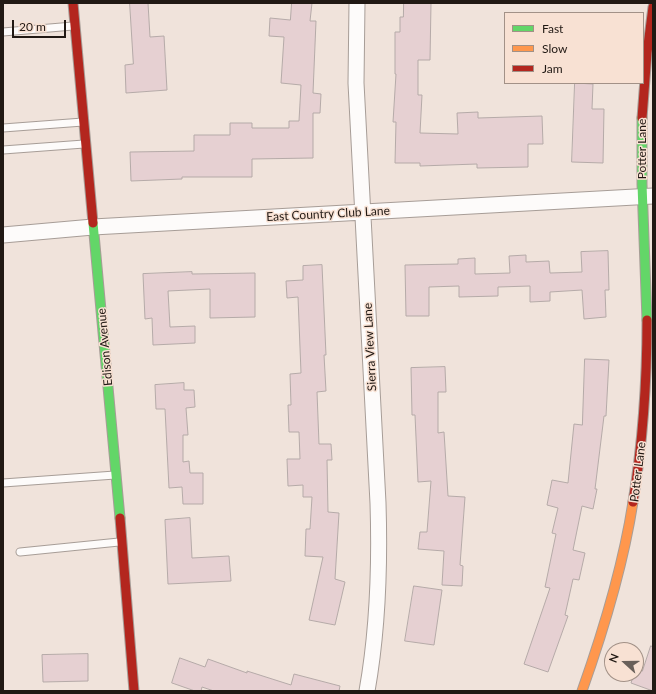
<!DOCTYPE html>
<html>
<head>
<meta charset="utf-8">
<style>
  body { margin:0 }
  #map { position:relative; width:656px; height:694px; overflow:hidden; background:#f0e3db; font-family:Lato,sans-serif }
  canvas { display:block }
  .frame { position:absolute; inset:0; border:4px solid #211914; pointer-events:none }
  .legend { position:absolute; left:504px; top:12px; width:140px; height:72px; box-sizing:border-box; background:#f8e1d3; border:1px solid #a29187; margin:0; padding:5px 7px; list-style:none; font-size:12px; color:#211914 }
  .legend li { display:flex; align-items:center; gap:8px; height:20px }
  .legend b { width:20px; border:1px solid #a29187 }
  .north { position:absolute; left:604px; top:642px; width:40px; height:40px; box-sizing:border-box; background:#f8e1d3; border:1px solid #a29187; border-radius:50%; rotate:291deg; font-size:11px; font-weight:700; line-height:16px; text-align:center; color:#211914 }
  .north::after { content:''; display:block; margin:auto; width:14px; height:18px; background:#69605a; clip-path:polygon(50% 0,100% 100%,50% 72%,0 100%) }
  .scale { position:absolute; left:12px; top:20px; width:54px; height:18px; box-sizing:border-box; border:2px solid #211914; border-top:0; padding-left:5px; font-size:12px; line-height:14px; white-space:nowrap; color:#211914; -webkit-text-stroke:3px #f8e1d3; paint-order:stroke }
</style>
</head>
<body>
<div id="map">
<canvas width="656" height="694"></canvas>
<div class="frame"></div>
<ul class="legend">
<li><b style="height:5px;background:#63d668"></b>Fast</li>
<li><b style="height:5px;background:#ff974d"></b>Slow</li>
<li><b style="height:5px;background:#b3261e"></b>Jam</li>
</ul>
<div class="north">N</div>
<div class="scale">20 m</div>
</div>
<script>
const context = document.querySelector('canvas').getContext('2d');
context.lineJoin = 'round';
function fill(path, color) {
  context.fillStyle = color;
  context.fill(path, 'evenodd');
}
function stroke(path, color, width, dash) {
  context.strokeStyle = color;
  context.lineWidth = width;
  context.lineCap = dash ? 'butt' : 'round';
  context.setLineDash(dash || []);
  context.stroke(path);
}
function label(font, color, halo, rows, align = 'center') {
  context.font = font + ' Lato,sans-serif';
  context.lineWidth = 3;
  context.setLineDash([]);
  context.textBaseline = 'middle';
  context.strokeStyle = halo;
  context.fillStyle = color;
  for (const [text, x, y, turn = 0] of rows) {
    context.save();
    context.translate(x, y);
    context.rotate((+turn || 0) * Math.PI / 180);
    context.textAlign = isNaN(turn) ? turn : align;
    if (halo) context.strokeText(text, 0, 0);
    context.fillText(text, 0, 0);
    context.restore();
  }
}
const building = new Path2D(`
  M 130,3 L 148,3 L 150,37 L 164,36 L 167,90 L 126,93 L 125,65 L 133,64 Z
  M 292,3 L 312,3 L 310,21 L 316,21 L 313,93 L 321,94 L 320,113 L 313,113 L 313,158 L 252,159 L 252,177 L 182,177 L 182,179 L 131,181 L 130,152 L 194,151 L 194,135 L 230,135 L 230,123 L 252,123 L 252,128 L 289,128 L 289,121 L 299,121 L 301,85 L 281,83 L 284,37 L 269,36 L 270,18 L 290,20 Z
  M 404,3 L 431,3 L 430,60 L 418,60 L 418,95 L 422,95 L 420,133 L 458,134 L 457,113 L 478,112 L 478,118 L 542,116 L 543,144 L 528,144 L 528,167 L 477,168 L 477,164 L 420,166 L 420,163 L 395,163 L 396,122 L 393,122 L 396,74 L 395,74 L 395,32 L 400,32 L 400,17 L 403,17 Z
  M 575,83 L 593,84 L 592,109 L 604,109 L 603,163 L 572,162 Z
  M 608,251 L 609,290 L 605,290 L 606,317 L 584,319 L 582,290 L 550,292 L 550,301 L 530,302 L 530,286 L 498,287 L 498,296 L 459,297 L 459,286 L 429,287 L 429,316 L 406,316 L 405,265 L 458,264 L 458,259 L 475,258 L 475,274 L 510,273 L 509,256 L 526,255 L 526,262 L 549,261 L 550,273 L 582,272 L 581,252 Z
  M 322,265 L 326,355 L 324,355 L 326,391 L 317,392 L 319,444 L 331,444 L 332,460 L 327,460 L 328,512 L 339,513 L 335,579 L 345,582 L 335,625 L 309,620 L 323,557 L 305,556 L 306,529 L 310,529 L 312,497 L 303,497 L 303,485 L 288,486 L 287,459 L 300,459 L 299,432 L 289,432 L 288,405 L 291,405 L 290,374 L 301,373 L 298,297 L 287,298 L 286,281 L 303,280 L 303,266 Z
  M 192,272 L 192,274 L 255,273 L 255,317 L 210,318 L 210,289 L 168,291 L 170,327 L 195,326 L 195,343 L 153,345 L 152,318 L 145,319 L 143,274 Z
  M 585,359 L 609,360 L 606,416 L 604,416 L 595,489 L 597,489 L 593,509 L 582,506 L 573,550 L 585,553 L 579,580 L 573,579 L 565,615 L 568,616 L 548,672 L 524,664 L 550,588 L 545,587 L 556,534 L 552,533 L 558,508 L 547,505 L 552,480 L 568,483 L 574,424 L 582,425 Z
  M 445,367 L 446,392 L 438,392 L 438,433 L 444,432 L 448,496 L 465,497 L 460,565 L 463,566 L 462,586 L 442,585 L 444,551 L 418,549 L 420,532 L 427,532 L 431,481 L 418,482 L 415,415 L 412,415 L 411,368 Z
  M 184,383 L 184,390 L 194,390 L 195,407 L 186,408 L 188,435 L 183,435 L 183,462 L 189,461 L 190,473 L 203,473 L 203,504 L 183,504 L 182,487 L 169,488 L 165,409 L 156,409 L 155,385 Z
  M 190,518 L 192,558 L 229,556 L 231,581 L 168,584 L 165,520 Z
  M 414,586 L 442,590 L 434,645 L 405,641 Z
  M 651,646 L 653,647 L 653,691 L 631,683 L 634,674 L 636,674 L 636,669 L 642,671 Z
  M 88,654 L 88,681 L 43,682 L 42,655 Z
  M 180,658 L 205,667 L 208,659 L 247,673 L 247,671 L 291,685 L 294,674 L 340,686 L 339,691 L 214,691 L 202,687 L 201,691 L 195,691 L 172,683 Z`);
fill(building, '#e6d0d2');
stroke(building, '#b5aaa8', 1);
const lane = new Path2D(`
  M 3,32 L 73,26
  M 3,128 L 83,122
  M 3,150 L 84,144
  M 3,483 L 115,475
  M 20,552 L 119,542`);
const street = new Path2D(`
  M 357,3 L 356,83 L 378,503 C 380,566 378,629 367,691
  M 3,235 L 93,227 L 653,196`);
const fast = new Path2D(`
  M 642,118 L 642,184 L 647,320
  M 93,223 L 120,518`);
const slow = new Path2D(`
  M 582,691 C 604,629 623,567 633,502`);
const jam = new Path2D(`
  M 73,3 L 93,223
  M 642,118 L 647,53 L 653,7
  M 633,502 C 643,441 647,381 647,320
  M 120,518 L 134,691`);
stroke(lane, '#a79d97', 9);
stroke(street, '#a79d97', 17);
stroke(fast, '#a79d97', 11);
stroke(slow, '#a79d97', 11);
stroke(jam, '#a79d97', 11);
stroke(lane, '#fdfbfa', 7);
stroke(street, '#fdfbfa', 15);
stroke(fast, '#63d668', 9);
stroke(slow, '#ff974d', 9);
stroke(jam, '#b3261e', 9);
label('12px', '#211914', '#f8e1d3', [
  ["Potter Lane",642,149,-90],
  ["East Country Club Lane",328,214,-3],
  ["Edison Avenue",105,347,-95],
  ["Sierra View Lane",370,347,-93],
  ["Potter Lane",638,472,-83]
]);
</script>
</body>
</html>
